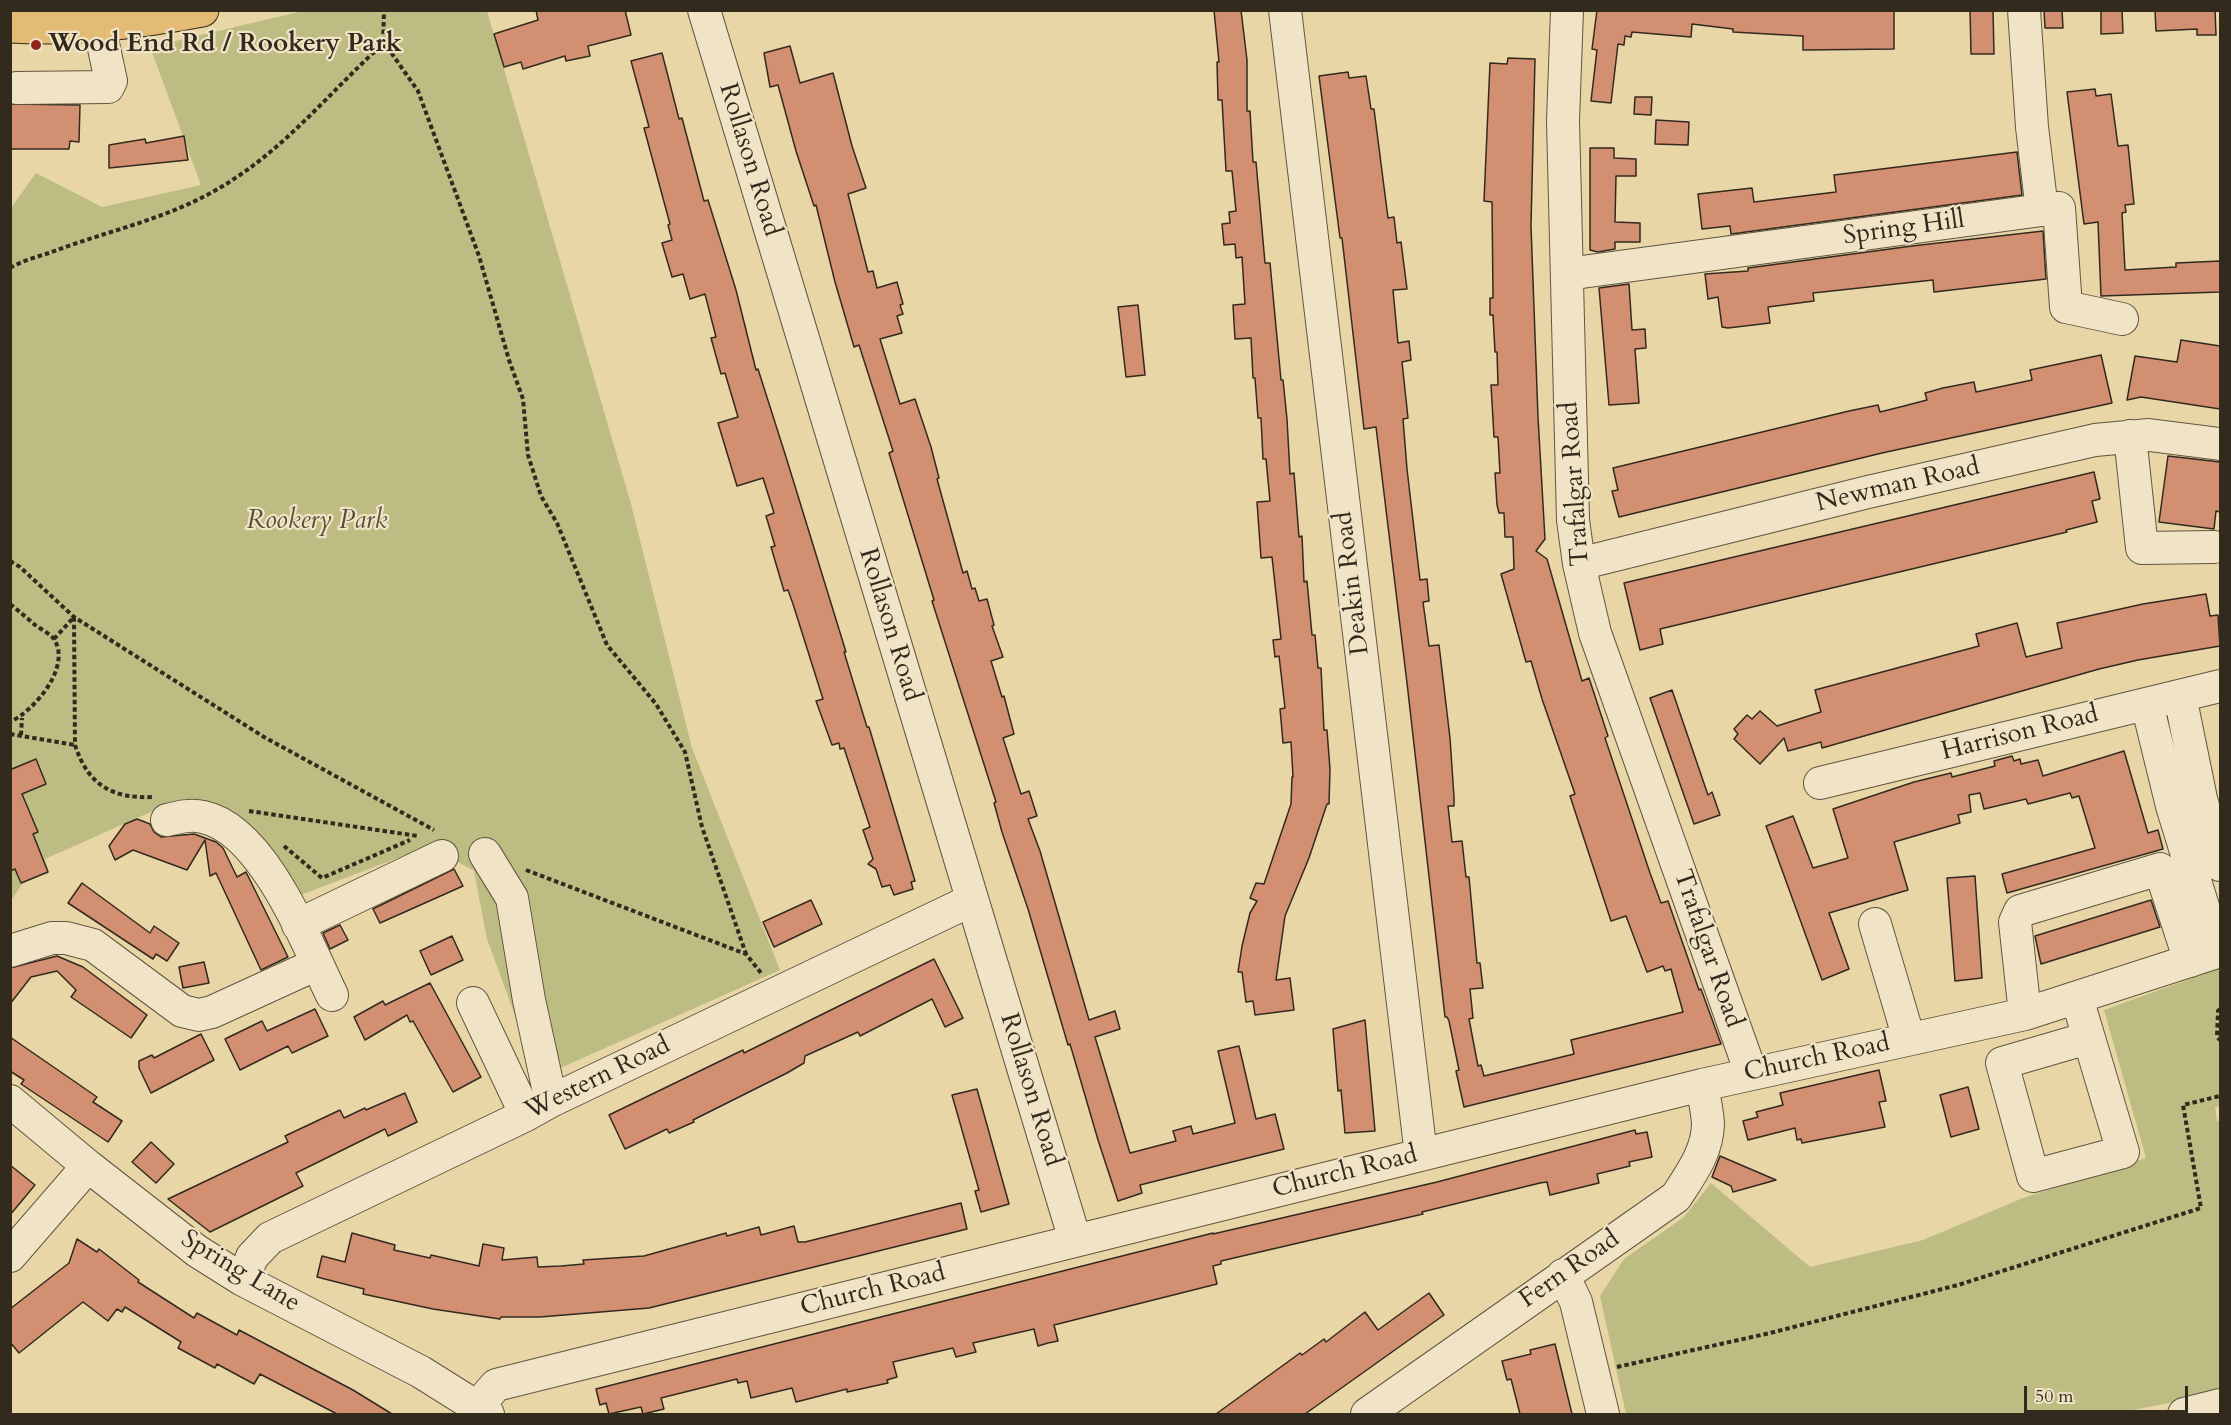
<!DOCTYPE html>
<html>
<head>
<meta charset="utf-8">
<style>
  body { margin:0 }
  #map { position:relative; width:2231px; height:1425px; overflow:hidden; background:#e9d6a7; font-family:Cardo,serif }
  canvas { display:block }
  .frame { position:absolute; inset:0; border:12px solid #332a1e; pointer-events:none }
  .scale { position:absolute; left:2024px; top:1386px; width:164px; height:27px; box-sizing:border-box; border:3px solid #332a1e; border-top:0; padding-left:8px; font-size:18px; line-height:21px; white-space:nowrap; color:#332a1e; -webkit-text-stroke:4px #f1e4c6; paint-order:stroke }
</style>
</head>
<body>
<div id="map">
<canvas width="2231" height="1425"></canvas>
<div class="frame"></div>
<div class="scale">50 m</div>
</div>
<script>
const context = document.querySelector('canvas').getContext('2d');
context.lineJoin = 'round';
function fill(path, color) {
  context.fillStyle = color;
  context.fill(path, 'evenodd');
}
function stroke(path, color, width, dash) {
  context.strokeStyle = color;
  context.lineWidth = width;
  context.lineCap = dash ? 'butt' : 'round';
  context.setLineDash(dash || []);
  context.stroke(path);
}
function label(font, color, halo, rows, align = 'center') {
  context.font = font + ' Cardo,serif';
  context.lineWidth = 4.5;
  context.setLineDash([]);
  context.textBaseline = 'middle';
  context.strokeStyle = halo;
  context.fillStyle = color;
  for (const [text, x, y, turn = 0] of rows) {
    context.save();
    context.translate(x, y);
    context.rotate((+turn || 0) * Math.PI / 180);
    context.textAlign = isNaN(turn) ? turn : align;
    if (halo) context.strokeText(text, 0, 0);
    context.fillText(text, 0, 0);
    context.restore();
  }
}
fill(new Path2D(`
  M 303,11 L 487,11 L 631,504 L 692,748 L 780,970 L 538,1078 L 487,939 L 474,871 L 429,846 L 293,898 L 182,802 L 153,811 L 45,859 L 49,872 L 22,884 L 11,901 L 11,208 L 36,173 L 102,207 L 201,185 L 150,47 Z
  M 2220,968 L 2220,1106 L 2215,1107 L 2217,1121 L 2220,1121 L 2220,1393 L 2113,1414 L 1626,1414 L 1600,1296 L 1624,1259 L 1684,1217 L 1711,1183 L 1810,1267 L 1923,1240 L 2023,1198 L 2146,1158 L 2104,1010 Z`), '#bdbc82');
const building = new Path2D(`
  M 536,10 L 625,10 L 631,35 L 588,46 L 590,56 L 566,61 L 565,56 L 523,69 L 521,62 L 504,67 L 494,34 L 538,20 Z
  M 1214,10 L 1241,10 L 1247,60 L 1247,111 L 1250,111 L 1253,162 L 1256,162 L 1265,263 L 1270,263 L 1281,380 L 1283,380 L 1287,419 L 1290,474 L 1294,473 L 1299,537 L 1302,536 L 1304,582 L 1307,581 L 1312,635 L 1315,635 L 1318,668 L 1321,668 L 1324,730 L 1327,730 L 1330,769 L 1329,804 L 1327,804 L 1309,858 L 1285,916 L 1276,980 L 1290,978 L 1294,1010 L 1255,1015 L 1253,1001 L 1246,1002 L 1242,972 L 1238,972 L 1242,946 L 1250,913 L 1257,901 L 1250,898 L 1256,883 L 1264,884 L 1291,804 L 1292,777 L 1293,777 L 1291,742 L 1283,743 L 1280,709 L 1285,708 L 1279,656 L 1275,657 L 1273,640 L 1281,639 L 1272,557 L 1261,558 L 1257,502 L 1270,501 L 1266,459 L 1263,459 L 1261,418 L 1258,418 L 1255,378 L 1253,378 L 1251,338 L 1235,339 L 1233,305 L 1245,304 L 1242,257 L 1236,258 L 1235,244 L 1224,245 L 1222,224 L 1230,223 L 1229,212 L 1236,211 L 1232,171 L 1226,171 L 1222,100 L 1218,100 L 1217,62 L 1219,62 Z
  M 1597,10 L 1894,10 L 1894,49 L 1803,50 L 1803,36 L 1733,32 L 1733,29 L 1692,24 L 1691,37 L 1632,32 L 1631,37 L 1625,36 L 1624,45 L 1618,44 L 1611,103 L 1591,101 L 1597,50 L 1592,49 Z
  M 1970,10 L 1993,10 L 1994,54 L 1971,54 Z
  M 2044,10 L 2062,10 L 2063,28 L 2045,28 Z
  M 2101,10 L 2122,10 L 2123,33 L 2101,34 Z
  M 2155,10 L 2215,10 L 2216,35 L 2197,35 L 2197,29 L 2156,31 Z
  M 790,46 L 800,83 L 833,73 L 852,146 L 866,188 L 848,194 L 868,272 L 873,271 L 877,288 L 897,282 L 903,304 L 900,305 L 903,314 L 897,316 L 902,333 L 880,339 L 900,404 L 915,399 L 931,447 L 939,478 L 937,479 L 963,573 L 967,571 L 972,589 L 975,588 L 979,601 L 987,599 L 994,625 L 992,626 L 1003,657 L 991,661 L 1002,697 L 1004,696 L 1014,734 L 1003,738 L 1021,794 L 1029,791 L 1037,816 L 1028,819 L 1040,851 L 1089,1020 L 1115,1011 L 1120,1029 L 1095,1037 L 1130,1153 L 1176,1141 L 1173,1131 L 1191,1126 L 1193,1134 L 1235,1123 L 1218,1051 L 1239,1046 L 1256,1119 L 1275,1114 L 1284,1149 L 1140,1185 L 1142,1193 L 1118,1201 L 1098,1140 L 1070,1044 L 1068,1045 L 1028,909 L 1002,832 L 994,803 L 996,802 L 932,601 L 934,600 L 889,453 L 893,451 L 859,345 L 854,347 L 835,282 L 816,205 L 814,206 L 796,151 L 778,85 L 770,87 L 764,53 Z
  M 662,53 L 679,119 L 682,118 L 704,201 L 708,200 L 736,290 L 756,370 L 758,369 L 786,457 L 846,652 L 844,652 L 867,727 L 869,727 L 915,881 L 911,882 L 913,889 L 894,895 L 890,885 L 882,887 L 876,869 L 868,864 L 873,859 L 863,830 L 870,827 L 844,748 L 840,749 L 839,743 L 832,745 L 816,701 L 823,699 L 793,604 L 788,590 L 784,591 L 771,547 L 775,546 L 766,516 L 774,513 L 763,478 L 737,486 L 718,423 L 738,417 L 725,373 L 721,374 L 711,338 L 716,337 L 705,294 L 690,299 L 683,274 L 672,277 L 662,243 L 672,240 L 668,225 L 670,224 L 644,128 L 649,127 L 631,61 Z
  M 1508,58 L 1535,59 L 1531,226 L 1538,417 L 1545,539 L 1536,551 L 1547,559 L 1582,681 L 1589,678 L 1608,736 L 1605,738 L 1650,873 L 1661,903 L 1668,901 L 1699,990 L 1701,989 L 1721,1044 L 1464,1107 L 1456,1071 L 1459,1070 L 1449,1021 L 1447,1017 L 1445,1017 L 1407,683 L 1376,427 L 1364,429 L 1342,238 L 1340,238 L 1319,76 L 1348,72 L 1349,78 L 1366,76 L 1371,109 L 1374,109 L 1388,218 L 1394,217 L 1397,243 L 1401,242 L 1407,289 L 1393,290 L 1398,343 L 1409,341 L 1411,360 L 1402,362 L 1408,418 L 1403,419 L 1407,469 L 1420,580 L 1427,579 L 1429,601 L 1423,602 L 1429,646 L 1439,645 L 1450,738 L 1454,797 L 1454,806 L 1448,806 L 1452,842 L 1462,841 L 1466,877 L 1469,877 L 1477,963 L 1480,963 L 1483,988 L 1470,989 L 1473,1018 L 1469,1019 L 1478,1066 L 1481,1065 L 1484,1076 L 1574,1054 L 1571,1040 L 1683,1012 L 1671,969 L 1665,971 L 1663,966 L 1647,972 L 1626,916 L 1611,921 L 1570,796 L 1575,794 L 1542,699 L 1531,661 L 1526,662 L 1501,574 L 1514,569 L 1513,537 L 1505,537 L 1504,513 L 1499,513 L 1497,505 L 1495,473 L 1500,473 L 1498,437 L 1494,437 L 1491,385 L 1498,385 L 1497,352 L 1495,352 L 1493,315 L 1490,315 L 1490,298 L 1493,298 L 1492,202 L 1484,201 L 1490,63 L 1507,64 Z
  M 2095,89 L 2096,96 L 2111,94 L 2118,146 L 2128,145 L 2134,204 L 2125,205 L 2126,212 L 2122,213 L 2125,270 L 2176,267 L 2176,263 L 2220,261 L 2220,292 L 2101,296 L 2098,222 L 2084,224 L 2067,92 Z
  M 1635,97 L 1652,97 L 1651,115 L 1634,114 Z
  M 10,104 L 80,105 L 79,142 L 70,141 L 69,149 L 10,149 Z
  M 1656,120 L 1689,122 L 1688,145 L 1655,144 Z
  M 184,136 L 188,160 L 109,168 L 109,145 L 145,139 L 146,143 Z
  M 1590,148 L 1614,148 L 1614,158 L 1636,159 L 1636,176 L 1616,176 L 1615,222 L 1640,223 L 1640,242 L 1615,242 L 1615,249 L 1598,252 L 1590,250 Z
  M 2017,152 L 2022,195 L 1731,234 L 1730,226 L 1702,229 L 1698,194 L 1752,188 L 1754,202 L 1836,192 L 1834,175 Z
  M 2043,231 L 2046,279 L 1934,292 L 1933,280 L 1813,293 L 1814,301 L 1768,307 L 1770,323 L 1728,328 L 1722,327 L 1718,297 L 1708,299 L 1705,274 L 1748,271 L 1748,268 L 1912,246 Z
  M 1629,284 L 1632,330 L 1645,329 L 1646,348 L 1635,349 L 1639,403 L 1609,405 L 1599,288 Z
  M 1138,305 L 1145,375 L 1126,377 L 1118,307 Z
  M 2181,340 L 2220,346 L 2220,409 L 2141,397 L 2127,400 L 2135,356 L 2177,362 Z
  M 2101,355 L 2112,403 L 1882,453 L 1619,517 L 1612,491 L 1618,490 L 1613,468 L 1849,411 L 1878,405 L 1880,412 L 1904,406 L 1927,400 L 1925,393 L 1943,388 L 1974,382 L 1976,392 L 2032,380 L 2030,370 Z
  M 2168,456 L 2220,462 L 2220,512 L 2216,511 L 2214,529 L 2159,522 Z
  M 2094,472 L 2100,499 L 2092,501 L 2097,522 L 2066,530 L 2067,532 L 1660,629 L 1663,644 L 1640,650 L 1624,583 Z
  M 2206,594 L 2210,616 L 2218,615 L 2220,646 L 2138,660 L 2099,669 L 1822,748 L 1821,742 L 1788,751 L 1784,738 L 1760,764 L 1734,739 L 1738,734 L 1734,729 L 1747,715 L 1752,719 L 1760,711 L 1777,726 L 1821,712 L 1815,690 L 1979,646 L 1976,634 L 2017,623 L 2026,657 L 2062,648 L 2057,623 L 2143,604 Z
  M 1672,690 L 1708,795 L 1712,792 L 1720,815 L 1694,824 L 1650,698 Z
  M 2124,751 L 2148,833 L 2158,830 L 2163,849 L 2007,893 L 2002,874 L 2095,848 L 2079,796 L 2072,798 L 2070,793 L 2028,804 L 2026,799 L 1984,809 L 1980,793 L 1969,795 L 1971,812 L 1958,815 L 1960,823 L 1894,842 L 1908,890 L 1829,913 L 1849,969 L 1822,980 L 1766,826 L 1793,816 L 1813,868 L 1848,858 L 1833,809 L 1914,782 L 1951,773 L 1952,777 L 1995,766 L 1994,761 L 2012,756 L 2014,761 L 2020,759 L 2021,764 L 2038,760 L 2043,776 Z
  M 36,759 L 46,784 L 22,794 L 38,832 L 33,834 L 48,872 L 21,883 L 15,869 L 10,871 L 10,767 L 12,769 Z
  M 137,819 L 150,824 L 154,832 L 161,837 L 194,834 L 216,842 L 223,848 L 237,877 L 246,872 L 288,957 L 261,970 L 216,873 L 210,876 L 205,840 L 187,870 L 133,850 L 115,860 L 109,846 L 125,824 Z
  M 454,869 L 463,886 L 380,923 L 373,909 Z
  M 1975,876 L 1982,978 L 1955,981 L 1947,878 Z
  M 82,883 L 150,933 L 154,926 L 179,943 L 167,961 L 156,954 L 153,959 L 68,903 Z
  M 811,900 L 822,924 L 774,947 L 763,922 Z
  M 2151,900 L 2160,927 L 2041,964 L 2035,936 Z
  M 340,925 L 348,940 L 330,949 L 323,933 Z
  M 452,936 L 463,960 L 431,975 L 420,951 Z
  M 57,956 L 83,967 L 147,1015 L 131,1038 L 71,997 L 76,990 L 57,971 L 31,977 L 10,1004 L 10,968 Z
  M 934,959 L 963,1018 L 945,1027 L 932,999 L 860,1036 L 858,1032 L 805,1056 L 804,1063 L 787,1073 L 693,1120 L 694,1122 L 669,1133 L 667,1129 L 625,1149 L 609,1115 L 743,1050 L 744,1053 Z
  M 204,962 L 209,983 L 183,988 L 179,967 Z
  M 430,983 L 481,1077 L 453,1092 L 413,1021 L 410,1022 L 407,1015 L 365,1040 L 354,1017 L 383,1001 L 385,1005 Z
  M 315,1009 L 328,1036 L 292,1053 L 288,1046 L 240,1070 L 225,1039 L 262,1021 L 267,1031 Z
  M 1365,1020 L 1375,1131 L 1345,1133 L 1341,1090 L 1338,1091 L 1333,1029 Z
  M 201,1034 L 214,1060 L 151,1093 L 139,1068 L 139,1061 L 152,1055 L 154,1058 Z
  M 10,1037 L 97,1097 L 93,1102 L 122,1121 L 108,1142 L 21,1084 L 24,1080 L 10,1071 Z
  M 1879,1070 L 1886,1101 L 1879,1102 L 1885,1127 L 1802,1143 L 1801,1139 L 1797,1140 L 1795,1128 L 1748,1140 L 1743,1121 L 1758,1117 L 1756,1112 L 1783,1105 L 1780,1093 Z
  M 1968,1087 L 1979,1129 L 1951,1137 L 1940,1095 Z
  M 977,1089 L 1009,1204 L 981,1212 L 975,1191 L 979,1190 L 952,1095 Z
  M 405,1093 L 417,1122 L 388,1136 L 385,1129 L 296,1173 L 303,1186 L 210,1232 L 168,1199 L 288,1142 L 285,1136 L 340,1110 L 344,1118 L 365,1108 L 366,1110 Z
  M 1635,1130 L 1636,1134 L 1647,1132 L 1652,1157 L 1629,1162 L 1630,1166 L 1597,1174 L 1599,1183 L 1550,1195 L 1547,1182 L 1540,1183 L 1422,1212 L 1423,1214 L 1221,1261 L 1221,1264 L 1213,1266 L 1217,1284 L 1054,1325 L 1058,1341 L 1048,1343 L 1038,1346 L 1034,1329 L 973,1343 L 976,1352 L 956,1357 L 953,1348 L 893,1362 L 897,1377 L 887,1380 L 888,1383 L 847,1392 L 847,1389 L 796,1402 L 792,1388 L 751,1398 L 747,1381 L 738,1383 L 737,1379 L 661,1398 L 664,1409 L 643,1414 L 641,1407 L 609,1414 L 606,1403 L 600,1405 L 596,1389 L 1213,1233 L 1213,1234 L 1437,1182 Z
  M 151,1142 L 174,1164 L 156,1183 L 132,1162 Z
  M 1720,1156 L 1776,1180 L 1733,1192 L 1731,1186 L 1712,1177 Z
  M 10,1165 L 35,1185 L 10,1215 Z
  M 961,1203 L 967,1229 L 649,1308 L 540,1317 L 501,1317 L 500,1319 L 433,1309 L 363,1294 L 364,1289 L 317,1277 L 322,1256 L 345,1262 L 352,1233 L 395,1245 L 394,1250 L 430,1258 L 431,1255 L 479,1266 L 483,1244 L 504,1248 L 502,1260 L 537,1257 L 538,1267 L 561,1266 L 584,1264 L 583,1260 L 644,1256 L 726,1233 L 727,1236 L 759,1227 L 761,1235 L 794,1226 L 798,1242 L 805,1242 Z
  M 77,1239 L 97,1252 L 99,1249 L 139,1280 L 138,1282 L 194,1318 L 197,1313 L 237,1335 L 239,1330 L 353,1390 L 392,1414 L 337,1414 L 260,1374 L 254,1384 L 217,1364 L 215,1368 L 178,1348 L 181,1342 L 125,1307 L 122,1312 L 117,1309 L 108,1321 L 83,1302 L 19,1353 L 10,1342 L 10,1309 L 69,1263 Z
  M 1429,1293 L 1444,1315 L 1305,1414 L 1216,1414 L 1300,1353 L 1302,1355 L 1324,1339 L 1326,1342 L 1365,1312 L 1378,1330 Z
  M 1555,1344 L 1572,1414 L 1520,1414 L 1511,1379 L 1507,1380 L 1502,1361 L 1531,1354 L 1530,1350 Z`);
fill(building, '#d28f71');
stroke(building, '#332a1e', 1.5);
const minor = new Path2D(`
  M 704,10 L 1075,1240
  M 1285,10 L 1421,1155
  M 1567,10 L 1563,121 L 1573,520 L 1579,564 L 1595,633 L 1751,1073
  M 17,88 L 108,87 L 111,81 L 99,25
  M 2042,210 L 2059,208 L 2066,307 L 2122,319
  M 1567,274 L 2042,210 L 2032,127 L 2024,10
  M 2130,436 L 2142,548 L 2214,547
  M 1579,564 L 1868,492 L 2095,440 L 2149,435 L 2220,444
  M 2180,696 L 2201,799 L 2220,865
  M 2147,704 L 2172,806 L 2217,952
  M 1820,783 L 2220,686
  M 167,820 C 179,817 191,814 203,817 C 264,830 307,944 332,995
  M 485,854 L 512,898 L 529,1000 L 551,1101
  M 1875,924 L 1909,1039
  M 298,925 L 442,856
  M 10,951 L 52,938 L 66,938 L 93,945 L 182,1011 L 199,1015 L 212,1012 L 317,964
  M 2077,998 L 2123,1152 L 2033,1176 L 2002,1063 L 2088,1038
  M 473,1003 L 526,1115
  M 2025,1014 L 2015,922 L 2020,911 L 2160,869 L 2190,961
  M 10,1101 L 88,1166 L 197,1251 L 243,1280 L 421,1372 L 488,1414
  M 10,1256 L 88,1166
  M 1563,1275 L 1576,1302 L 1603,1414
  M 243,1280 L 252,1257 L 270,1238 L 526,1115 L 551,1101 L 972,900
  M 477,1407 L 496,1385 L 1702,1085 L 2025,1014 L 2220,951
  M 1367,1414 L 1676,1197 C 1691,1174 1708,1151 1708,1123 C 1707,1110 1704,1097 1702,1085
  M 2184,1414 L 2220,1405`);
const major = new Path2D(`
  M 10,26 C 75,30 138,22 202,10`);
stroke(minor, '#605540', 34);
stroke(major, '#332a1e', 35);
stroke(new Path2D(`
  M 383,49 L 384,10
  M 10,268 C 22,261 36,257 49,253 C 101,233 158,221 207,195 C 275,159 318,105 373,53 L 383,49 L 390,51 L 418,91 L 479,256 L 509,360 L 523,399 L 528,455 L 541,496 L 557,523 L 607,645 L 656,704 L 685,752 L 702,827 L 746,954
  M 10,561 L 20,567 L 74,617 L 264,737 L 434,830
  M 10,604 C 19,611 27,618 35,625 C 41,629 50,634 54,639 C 72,667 34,711 10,722
  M 54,639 L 74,617 L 75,745 C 88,785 112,799 154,797
  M 10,734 L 75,745
  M 21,735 L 22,718
  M 249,811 L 418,836
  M 284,846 L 322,878 L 410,840
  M 526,870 L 746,954 L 761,973
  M 2220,1009 L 2218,1011 L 2217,1037 L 2220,1040
  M 1617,1367 L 1770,1333 L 1958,1285 L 2201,1208 L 2183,1105 L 2220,1096`), '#332a1e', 4, [4.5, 3]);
stroke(minor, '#f1e4c6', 32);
stroke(major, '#e4bb74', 33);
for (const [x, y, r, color] of [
  [36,45,6,"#8f2418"]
]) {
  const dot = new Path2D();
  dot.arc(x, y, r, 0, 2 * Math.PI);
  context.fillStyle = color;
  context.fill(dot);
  stroke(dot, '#f1e4c6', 2);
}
label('bold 26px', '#332a1e', '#f1e4c6', [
  ["Wood End Rd / Rookery Park",48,45]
], 'left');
label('26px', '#332a1e', '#f1e4c6', [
  ["Rollason Road",749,160,73],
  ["Spring Hill",1904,229,-8],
  ["Trafalgar Road",1576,484,-94],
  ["Newman Road",1898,486,-13],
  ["Deakin Road",1353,583,-97],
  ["Rollason Road",889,625,73],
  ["Harrison Road",2020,734,-14],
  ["Trafalgar Road",1707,949,71],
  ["Church Road",1817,1059,-12],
  ["Western Road",598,1079,-26],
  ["Rollason Road",1030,1090,73],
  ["Church Road",1345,1173,-14],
  ["Fern Road",1570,1270,-35],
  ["Spring Lane",240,1272,31],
  ["Church Road",873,1291,-14]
]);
label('italic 26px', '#564e37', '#f1e4c6', [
  ["Rookery Park",317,522]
]);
</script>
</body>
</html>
